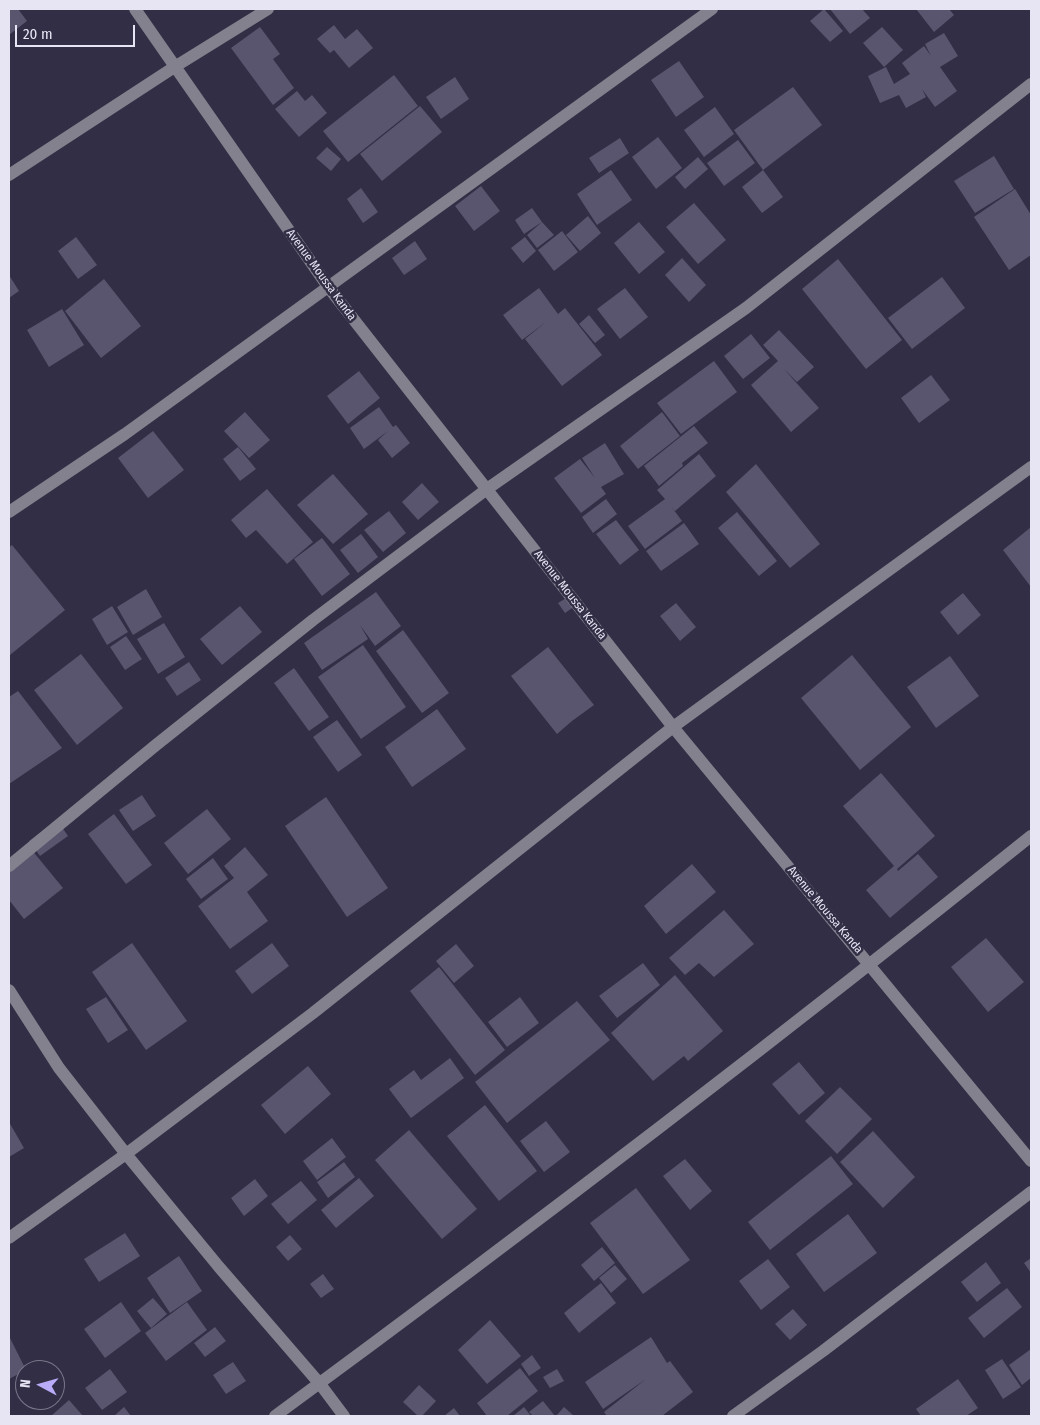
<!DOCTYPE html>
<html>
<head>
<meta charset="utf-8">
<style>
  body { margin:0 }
  #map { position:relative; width:1040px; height:1425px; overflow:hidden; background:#322e45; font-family:"Fira Sans Condensed",sans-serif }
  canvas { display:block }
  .frame { position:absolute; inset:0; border:10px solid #e7e5f4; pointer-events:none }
  .north { position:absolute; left:15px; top:1360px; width:50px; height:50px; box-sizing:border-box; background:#322e45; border:1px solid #7a778b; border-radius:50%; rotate:276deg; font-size:14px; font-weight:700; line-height:20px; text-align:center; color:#e7e5f4 }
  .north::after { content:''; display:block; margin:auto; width:18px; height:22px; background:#b9abf7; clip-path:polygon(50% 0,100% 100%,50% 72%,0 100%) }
  .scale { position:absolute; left:15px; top:25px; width:120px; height:22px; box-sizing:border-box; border:2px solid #e7e5f4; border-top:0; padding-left:6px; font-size:15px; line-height:18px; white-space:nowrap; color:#e7e5f4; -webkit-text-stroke:4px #322e45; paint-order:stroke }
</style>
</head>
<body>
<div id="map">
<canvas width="1040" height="1425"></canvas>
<div class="frame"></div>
<div class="north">N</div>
<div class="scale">20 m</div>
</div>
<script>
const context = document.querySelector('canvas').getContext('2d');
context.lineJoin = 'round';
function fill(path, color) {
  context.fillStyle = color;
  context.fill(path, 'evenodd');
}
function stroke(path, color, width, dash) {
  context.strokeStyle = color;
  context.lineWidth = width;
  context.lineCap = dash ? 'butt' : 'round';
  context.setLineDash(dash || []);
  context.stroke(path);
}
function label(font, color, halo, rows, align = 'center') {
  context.font = font + ' "Fira Sans Condensed",sans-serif';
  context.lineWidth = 5;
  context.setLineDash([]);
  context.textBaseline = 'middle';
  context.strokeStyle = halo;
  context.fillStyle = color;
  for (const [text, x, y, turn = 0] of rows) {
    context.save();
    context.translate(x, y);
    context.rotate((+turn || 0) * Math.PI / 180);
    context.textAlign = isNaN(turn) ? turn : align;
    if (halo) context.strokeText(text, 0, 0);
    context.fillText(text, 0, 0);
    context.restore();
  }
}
fill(new Path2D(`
  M 9,9 L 18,9 L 27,21 L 9,35 Z
  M 824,9 L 843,31 L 830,42 L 810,21 Z
  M 830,9 L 862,9 L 870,18 L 850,34 Z
  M 916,9 L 949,9 L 954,15 L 934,32 Z
  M 334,25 L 345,39 L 357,29 L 373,48 L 349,68 L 334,50 L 330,53 L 317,39 Z
  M 260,27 L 280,54 L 273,59 L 294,88 L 273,105 L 231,48 Z
  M 882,27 L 903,50 L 884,67 L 863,43 Z
  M 944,33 L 958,56 L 940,67 L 957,91 L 935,107 L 922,89 L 926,97 L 906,108 L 899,95 L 880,103 L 868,76 L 886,67 L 894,84 L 910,74 L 902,63 L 924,46 L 931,56 L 925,44 Z
  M 679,61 L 704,97 L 676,117 L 651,80 Z
  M 394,75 L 418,106 L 348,162 L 323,131 Z
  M 455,77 L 469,99 L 441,119 L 426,97 Z
  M 793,87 L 822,125 L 763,170 L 734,130 Z
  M 297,91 L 305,101 L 312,95 L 327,113 L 299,137 L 275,109 Z
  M 420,106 L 442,132 L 382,181 L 360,154 Z
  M 715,107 L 734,134 L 704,157 L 684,130 Z
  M 658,137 L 682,168 L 656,189 L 632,157 Z
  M 620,138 L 629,153 L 599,173 L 589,158 Z
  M 738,140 L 755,163 L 724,186 L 707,163 Z
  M 327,147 L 341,159 L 331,171 L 316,158 Z
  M 994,156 L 1014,189 L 975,213 L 954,181 Z
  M 698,157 L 708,169 L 685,189 L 675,177 Z
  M 611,170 L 632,200 L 597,225 L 577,194 Z
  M 763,170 L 783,197 L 762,213 L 742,187 Z
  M 481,186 L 500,211 L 474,231 L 455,206 Z
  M 361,188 L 378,212 L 363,223 L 347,199 Z
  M 1015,189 L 1031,215 L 1031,255 L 1009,270 L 974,217 Z
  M 694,203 L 726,240 L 698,264 L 666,227 Z
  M 532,208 L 542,222 L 524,234 L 515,220 Z
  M 588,216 L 601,233 L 580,251 L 566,235 Z
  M 542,222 L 554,235 L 537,248 L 527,235 Z
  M 639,222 L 665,252 L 639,274 L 614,243 Z
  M 562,231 L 578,252 L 554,271 L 538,250 Z
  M 76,237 L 97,265 L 78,279 L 58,251 Z
  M 525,237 L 536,251 L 523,263 L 511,248 Z
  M 415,241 L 427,259 L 404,275 L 392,258 Z
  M 682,258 L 706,285 L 689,302 L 665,275 Z
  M 838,259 L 902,340 L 866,369 L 802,289 Z
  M 9,275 L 19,291 L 9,298 Z
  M 942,277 L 965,308 L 912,349 L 888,318 Z
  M 104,279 L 141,326 L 101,358 L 65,311 Z
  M 539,288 L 558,314 L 565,308 L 602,355 L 562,386 L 525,339 L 546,322 L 522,340 L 503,315 Z
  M 625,288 L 648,317 L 620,339 L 597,309 Z
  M 62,309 L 84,345 L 49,367 L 27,330 Z
  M 589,315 L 605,335 L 595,343 L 579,324 Z
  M 779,330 L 814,367 L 797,382 L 783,368 L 819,408 L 791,432 L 751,385 L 778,361 L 763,345 Z
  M 751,334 L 770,358 L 743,379 L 724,356 Z
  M 714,361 L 737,392 L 681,434 L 657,403 Z
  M 359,371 L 380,398 L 348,424 L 327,396 Z
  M 931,375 L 950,400 L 919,423 L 901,398 Z
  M 379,407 L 393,427 L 396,425 L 410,443 L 392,458 L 378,440 L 388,431 L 364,449 L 350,428 Z
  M 245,412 L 270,440 L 249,458 L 224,431 Z
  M 662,412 L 680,436 L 638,469 L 620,446 Z
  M 694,426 L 708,443 L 682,463 L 683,466 L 659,486 L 644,466 Z
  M 153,431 L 184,470 L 148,498 L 118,458 Z
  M 605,443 L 624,474 L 601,487 L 606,494 L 581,513 L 554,478 L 580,459 L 595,478 L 582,458 Z
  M 238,447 L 256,469 L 240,481 L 223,459 Z
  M 699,454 L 716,476 L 675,511 L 671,506 L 682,521 L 645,549 L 628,526 L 665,499 L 657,490 Z
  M 756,464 L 820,544 L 790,568 L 726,492 Z
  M 333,474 L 368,514 L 333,544 L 297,505 Z
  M 422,483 L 439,502 L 418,520 L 402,502 Z
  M 267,489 L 313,542 L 287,564 L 256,530 L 246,538 L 231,520 Z
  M 606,499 L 617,514 L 593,533 L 582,517 Z
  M 389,511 L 406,533 L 383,552 L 364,530 Z
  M 737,512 L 777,561 L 759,576 L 718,528 Z
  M 616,520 L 639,550 L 620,565 L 596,534 Z
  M 684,523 L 699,544 L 661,571 L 646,551 Z
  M 1031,527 L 1031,587 L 1003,550 Z
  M 361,534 L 378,557 L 358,573 L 340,550 Z
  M 322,538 L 350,574 L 322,596 L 294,559 Z
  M 12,545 L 65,610 L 10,655 L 9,547 Z
  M 146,589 L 162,617 L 133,635 L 117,607 Z
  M 376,592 L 401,626 L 375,646 L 360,625 L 368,639 L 322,670 L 304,643 Z
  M 963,593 L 981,615 L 958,635 L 940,612 Z
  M 568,597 L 575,606 L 565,613 L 558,603 Z
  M 676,603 L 696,627 L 680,641 L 660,616 Z
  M 112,606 L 128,632 L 107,645 L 92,619 Z
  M 240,606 L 262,632 L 222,665 L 200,639 Z
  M 164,623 L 185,657 L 158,674 L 137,639 Z
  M 403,630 L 449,693 L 422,713 L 376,651 Z
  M 126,636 L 142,659 L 125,670 L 110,647 Z
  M 363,645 L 406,707 L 361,739 L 318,677 Z
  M 548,647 L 594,705 L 572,721 L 557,734 L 511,676 Z
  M 81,654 L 123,708 L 77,745 L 34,690 Z
  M 852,655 L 911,727 L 860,770 L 801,698 Z
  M 950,656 L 979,696 L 936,728 L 907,687 Z
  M 189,662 L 201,680 L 177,696 L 165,678 Z
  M 294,668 L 329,717 L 309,731 L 274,683 Z
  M 18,691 L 62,748 L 9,784 L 9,697 Z
  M 437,709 L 466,749 L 412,787 L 385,747 Z
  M 337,720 L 362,755 L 338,772 L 313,737 Z
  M 881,773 L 935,836 L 897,869 L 898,871 L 918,854 L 938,877 L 890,918 L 866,890 L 894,866 L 843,806 Z
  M 142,795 L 156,816 L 133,831 L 119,810 Z
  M 326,797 L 388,888 L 347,917 L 285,826 Z
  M 207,809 L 231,839 L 188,874 L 164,843 Z
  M 114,814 L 152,865 L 126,884 L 88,834 Z
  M 57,820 L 68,836 L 40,856 L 29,841 Z
  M 245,847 L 268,875 L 247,892 L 268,921 L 230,949 L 198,906 L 234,878 L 224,866 Z
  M 31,849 L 63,888 L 24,919 L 9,900 L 9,867 Z
  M 213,858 L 228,879 L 201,899 L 186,879 Z
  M 692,864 L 716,892 L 666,934 L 644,906 Z
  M 724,910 L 754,944 L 714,977 L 699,963 L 685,975 L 669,958 Z
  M 986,938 L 1024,982 L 988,1012 L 951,967 Z
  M 132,943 L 187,1021 L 146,1050 L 92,972 Z
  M 272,943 L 289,966 L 252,994 L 235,971 Z
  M 456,944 L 474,966 L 454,983 L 436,961 Z
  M 643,963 L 660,985 L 617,1018 L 599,996 Z
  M 439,967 L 505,1050 L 475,1075 L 410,991 Z
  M 675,975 L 723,1031 L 688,1061 L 684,1056 L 653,1081 L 611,1033 Z
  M 106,997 L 128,1030 L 108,1043 L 86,1009 Z
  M 520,997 L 539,1023 L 507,1047 L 488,1022 Z
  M 577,1001 L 610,1040 L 507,1123 L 475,1082 Z
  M 450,1058 L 464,1078 L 411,1118 L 389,1089 L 414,1070 L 421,1080 Z
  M 799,1062 L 825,1093 L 799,1115 L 772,1084 Z
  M 308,1066 L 331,1094 L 285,1134 L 261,1105 Z
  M 840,1087 L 872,1119 L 837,1154 L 805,1121 Z
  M 485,1105 L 537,1171 L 499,1201 L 447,1136 Z
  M 546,1121 L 570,1152 L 544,1172 L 520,1141 Z
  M 9,1122 L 24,1148 L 9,1157 Z
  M 409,1130 L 477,1209 L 442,1239 L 375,1160 Z
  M 873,1131 L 915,1177 L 883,1208 L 840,1162 Z
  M 332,1138 L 346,1157 L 317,1180 L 303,1161 Z
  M 831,1156 L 853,1184 L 770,1250 L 748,1222 Z
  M 685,1159 L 712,1191 L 690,1210 L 663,1176 Z
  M 344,1162 L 355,1177 L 328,1198 L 317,1182 Z
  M 359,1178 L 374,1196 L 336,1228 L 321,1210 Z
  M 255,1179 L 268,1196 L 244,1216 L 231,1198 Z
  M 301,1181 L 317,1200 L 288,1224 L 271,1204 Z
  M 636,1188 L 690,1260 L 643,1294 L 590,1223 Z
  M 848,1214 L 877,1253 L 824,1292 L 796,1254 Z
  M 125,1233 L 140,1256 L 99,1282 L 84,1259 Z
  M 290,1235 L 302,1249 L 288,1261 L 276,1247 Z
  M 602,1247 L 615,1263 L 594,1281 L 581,1265 Z
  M 179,1256 L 202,1291 L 170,1313 L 147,1278 Z
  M 1031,1258 L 1031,1273 L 1024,1263 Z
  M 768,1259 L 790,1287 L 761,1310 L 739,1281 Z
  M 986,1262 L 1001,1283 L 977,1302 L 961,1282 Z
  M 615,1265 L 627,1279 L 611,1293 L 599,1278 Z
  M 323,1274 L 334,1289 L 321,1298 L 310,1284 Z
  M 601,1283 L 616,1303 L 579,1333 L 564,1313 Z
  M 1007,1288 L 1022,1307 L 984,1338 L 968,1318 Z
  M 153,1298 L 167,1314 L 151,1328 L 137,1311 Z
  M 121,1302 L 141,1331 L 105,1358 L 84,1329 Z
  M 187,1302 L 207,1330 L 166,1361 L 145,1333 Z
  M 793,1309 L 807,1325 L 790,1340 L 775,1324 Z
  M 490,1320 L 521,1356 L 487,1384 L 458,1350 Z
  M 215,1327 L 226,1341 L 205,1357 L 194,1343 Z
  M 9,1336 L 26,1370 L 9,1379 Z
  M 651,1337 L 667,1363 L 670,1361 L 693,1392 L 662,1416 L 607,1416 L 604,1412 L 646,1379 L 603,1409 L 585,1382 Z
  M 1031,1349 L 1031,1378 L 1022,1385 L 1009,1365 Z
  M 532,1355 L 541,1368 L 529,1376 L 521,1364 Z
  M 1002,1359 L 1021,1387 L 1003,1399 L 985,1370 Z
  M 233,1362 L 246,1381 L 226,1394 L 213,1375 Z
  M 520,1368 L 538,1391 L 507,1416 L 487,1416 L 477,1403 Z
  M 110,1369 L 127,1392 L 102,1410 L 85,1388 Z
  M 557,1369 L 564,1381 L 550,1388 L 543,1377 Z
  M 958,1379 L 978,1408 L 966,1416 L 921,1416 L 916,1409 Z
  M 419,1385 L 436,1401 L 422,1416 L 418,1416 L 403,1402 Z
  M 69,1400 L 83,1416 L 51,1416 Z
  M 543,1401 L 555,1416 L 533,1416 L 529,1412 Z
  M 124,1407 L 131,1416 L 114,1416 Z
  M 524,1407 L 531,1416 L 513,1416 Z
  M 564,1407 L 574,1416 L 556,1416 Z
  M 454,1408 L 460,1416 L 444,1416 Z`), '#59556e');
stroke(new Path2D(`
  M 135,9 L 329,288 L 673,727 L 1031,1161
  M 9,175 L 176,66 L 268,9
  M 9,512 L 125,434 L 712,9
  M 9,866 L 156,745 L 313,620 L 487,489 L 746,308 L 1031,84
  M 9,990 L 59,1068 L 126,1154 L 219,1267 L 320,1384 L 344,1416
  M 9,1238 L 126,1154 L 313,1013 L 673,727 L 1031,467
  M 275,1416 C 531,1228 783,1035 1031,836
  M 733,1416 L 823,1351 L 1031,1192`), '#82818d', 12);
label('12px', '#e7e5f4', '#322e45', [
  ["Avenue Moussa Kanda",321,275,54],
  ["Avenue Moussa Kanda",570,595,52],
  ["Avenue Moussa Kanda",825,910,50]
]);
</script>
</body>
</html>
